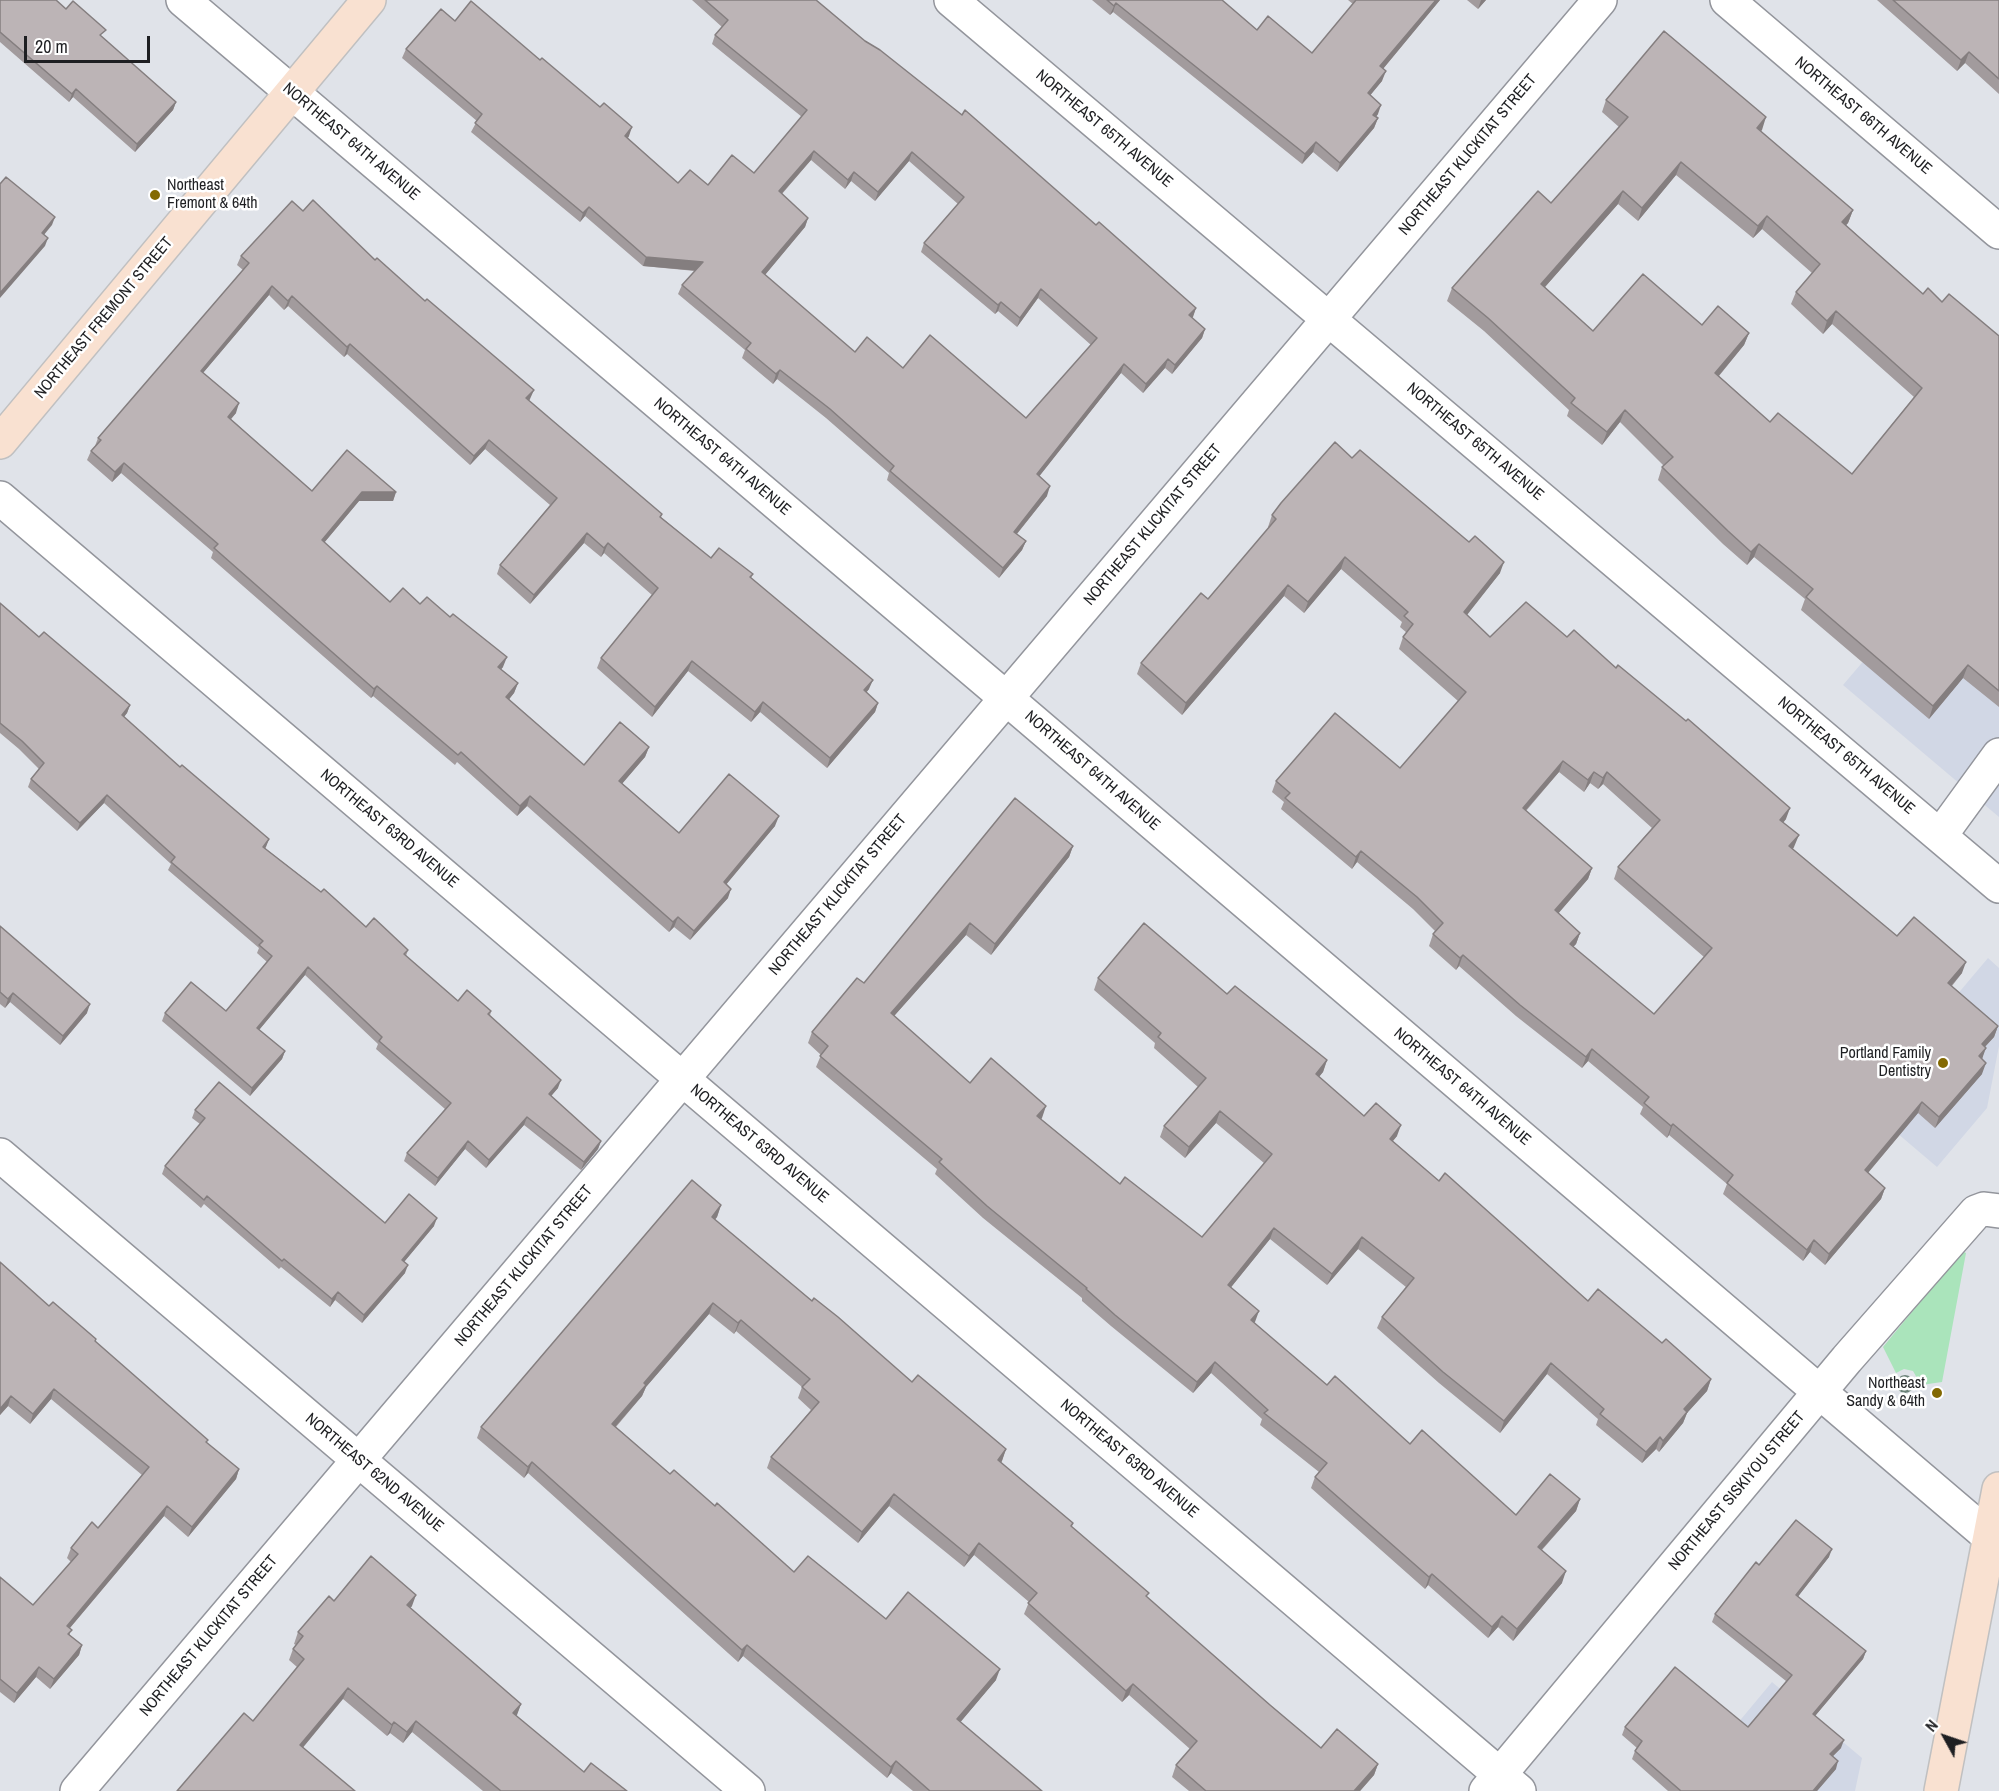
<!DOCTYPE html>
<html>
<head>
<meta charset="utf-8">
<style>
  body { margin:0 }
  #map { position:relative; width:1999px; height:1791px; overflow:hidden; background:#e0e3e9; font-family:"Archivo Narrow",sans-serif }
  canvas { display:block }
  .north { position:absolute; left:1915px; top:1707px; width:60px; height:60px; -webkit-text-stroke:4px #fff; paint-order:stroke; rotate:310deg; font-size:16px; font-weight:700; line-height:24px; text-align:center; color:#1e1f22 }
  .north::after { content:''; display:block; margin:auto; width:21px; height:27px; background:#1e1f22; clip-path:polygon(50% 0,100% 100%,50% 72%,0 100%) }
  .scale { position:absolute; left:24px; top:36px; width:126px; height:27px; box-sizing:border-box; border:3px solid #1e1f22; border-top:0; padding-left:8px; font-size:18px; line-height:21px; white-space:nowrap; color:#1e1f22; -webkit-text-stroke:4px #fff; paint-order:stroke }
</style>
</head>
<body>
<div id="map">
<canvas width="1999" height="1791"></canvas>
<div class="north">N</div>
<div class="scale">20 m</div>
</div>
<script>
const context = document.querySelector('canvas').getContext('2d');
context.lineJoin = 'round';
function fill(path, color) {
  context.fillStyle = color;
  context.fill(path, 'evenodd');
}
function stroke(path, color, width, dash) {
  context.strokeStyle = color;
  context.lineWidth = width;
  context.lineCap = dash ? 'butt' : 'round';
  context.setLineDash(dash || []);
  context.stroke(path);
}
function label(font, color, halo, rows, align = 'center') {
  context.font = font + ' "Archivo Narrow",sans-serif';
  context.lineWidth = 5;
  context.setLineDash([]);
  context.textBaseline = 'middle';
  context.strokeStyle = halo;
  context.fillStyle = color;
  for (const [text, x, y, turn = 0] of rows) {
    context.save();
    context.translate(x, y);
    context.rotate((+turn || 0) * Math.PI / 180);
    context.textAlign = isNaN(turn) ? turn : align;
    if (halo) context.strokeText(text, 0, 0);
    context.fillText(text, 0, 0);
    context.restore();
  }
}
fill(new Path2D(`
  M 1999,502 L 1999,817 L 1843,685 Z
  M 1988,958 L 1999,968 L 1999,1046 L 1987,1108 L 1937,1167 L 1864,1105 Z
  M 1772,1682 L 1862,1758 L 1855,1791 L 1744,1791 L 1707,1760 Z`), '#d1d7e5');
fill(new Path2D(`
  M 1962,1251 L 1966,1253 L 1942,1382 L 1921,1385 L 1913,1371 L 1904,1369 L 1896,1373 L 1883,1347 Z`), '#aae4bb');
const minor = new Path2D(`
  M 183,0 L 1006,698 L 1999,1545
  M 951,0 L 1999,886
  M 1727,0 L 1999,232
  M 0,498 L 1519,1791
  M 1940,836 L 1999,755
  M 0,1155 L 748,1791
  M 77,1791 L 1600,0
  M 1486,1791 L 1847,1359 L 1976,1212 L 1984,1209 L 1999,1211`);
const major = new Path2D(`
  M 0,442 L 369,0
  M 1941,1791 L 1999,1489`);
stroke(minor, '#93959c', 36);
stroke(major, '#c0c0c1', 36);
stroke(minor, '#fff', 33);
stroke(major, '#f9e1d1', 33);
context.fillStyle = '#6b8278';
for (const [x, y] of [
  [1905,1384]
]) {
  context.beginPath();
  context.arc(x, y, 9, 0, 2 * Math.PI);
  context.fill();
}
fill(new Path2D(`
  M 0,0 L 66,9 L 103,38 L 176,102 L 173,110 L 135,152 L 73,97 L 69,102 L 0,42 Z
  M 692,0 L 816,0 L 865,41 L 1096,225 L 1196,308 L 1192,318 L 1205,329 L 1202,338 L 1172,374 L 1165,368 L 1143,393 L 1121,373 L 1039,476 L 1047,496 L 1017,534 L 1026,541 L 1022,550 L 999,578 L 887,480 L 889,473 L 826,418 L 777,379 L 773,384 L 742,358 L 745,350 L 678,294 L 682,285 L 695,271 L 643,266 L 585,216 L 580,222 L 471,132 L 477,121 L 402,58 L 406,49 L 455,21 L 629,136 L 628,138 L 678,183 L 708,185 L 754,173 L 802,117 L 712,44 L 715,35 L 722,27 ZM 811,160 L 845,189 L 851,181 L 875,201 L 909,161 L 958,204 L 924,243 L 921,252 L 995,314 L 998,311 L 1017,327 L 1038,298 L 1091,345 L 1026,418 L 903,368 L 855,352 L 765,275 L 805,227 L 808,218 L 782,194 Z
  M 1092,0 L 1222,0 L 1257,30 L 1312,53 L 1353,4 L 1348,0 L 1440,0 L 1383,69 L 1382,81 L 1370,95 L 1378,114 L 1376,117 L 1378,118 L 1374,128 L 1337,172 L 1313,152 L 1302,164 L 1113,12 L 1110,15 Z
  M 1467,0 L 1486,0 L 1478,9 Z
  M 1877,0 L 1999,0 L 1999,94 L 1965,63 L 1957,71 Z
  M 1606,100 L 1762,130 L 1760,131 L 1853,210 L 1848,223 L 1846,225 L 1923,294 L 1942,302 L 1999,336 L 1999,707 L 1963,678 L 1929,719 L 1801,610 L 1805,599 L 1754,557 L 1747,565 L 1723,544 L 1658,480 L 1662,467 L 1664,466 L 1620,422 L 1602,445 L 1567,416 L 1569,410 L 1484,331 L 1447,301 L 1452,288 L 1551,203 L 1619,127 L 1602,112 ZM 1676,175 L 1753,238 L 1762,229 L 1812,273 L 1796,292 L 1791,304 L 1823,334 L 1832,324 L 1914,397 L 1852,474 L 1770,422 L 1719,376 L 1744,345 L 1749,333 L 1702,325 L 1593,331 L 1545,287 L 1618,204 L 1638,221 Z
  M 303,211 L 375,260 L 530,399 L 529,401 L 661,517 L 711,558 L 753,574 L 751,578 L 869,689 L 866,693 L 878,703 L 875,712 L 827,768 L 760,712 L 751,722 L 688,671 L 652,717 L 597,668 L 601,658 L 652,595 L 604,553 L 601,557 L 584,543 L 530,604 L 497,574 L 500,565 L 550,505 L 485,449 L 470,465 L 347,354 L 344,357 L 288,306 L 284,310 L 269,295 L 203,373 L 236,413 L 231,419 L 312,491 L 396,492 L 393,501 L 359,501 L 324,543 L 390,602 L 420,604 L 503,667 L 501,669 L 518,683 L 514,693 L 509,699 L 584,765 L 649,747 L 645,757 L 622,783 L 679,833 L 775,826 L 726,884 L 728,898 L 690,940 L 674,927 L 669,932 L 527,806 L 517,816 L 457,762 L 455,765 L 373,696 L 371,698 L 211,558 L 213,552 L 121,473 L 112,482 L 87,460 L 91,451 L 95,446 L 98,438 L 243,270 L 237,265 L 241,256 Z
  M 1352,458 L 1500,573 L 1466,615 L 1490,637 L 1567,637 L 1786,819 L 1783,823 L 1794,847 L 1793,849 L 1897,936 L 1962,973 L 1952,986 L 1998,1026 L 1994,1037 L 1985,1047 L 1982,1059 L 1982,1074 L 1935,1128 L 1918,1113 L 1868,1173 L 1885,1188 L 1881,1199 L 1825,1265 L 1810,1252 L 1803,1261 L 1723,1194 L 1727,1184 L 1669,1135 L 1667,1138 L 1640,1114 L 1643,1107 L 1588,1061 L 1582,1068 L 1516,1016 L 1459,966 L 1456,970 L 1429,946 L 1433,934 L 1435,931 L 1413,909 L 1357,862 L 1352,869 L 1281,809 L 1284,802 L 1272,792 L 1276,781 L 1400,768 L 1458,701 L 1399,649 L 1403,637 L 1407,633 L 1400,627 L 1402,622 L 1341,569 L 1304,613 L 1284,596 L 1182,715 L 1137,674 L 1141,663 L 1208,599 L 1269,528 L 1268,527 L 1272,515 ZM 1559,772 L 1584,792 L 1590,783 L 1598,789 L 1603,784 L 1652,828 L 1618,867 L 1614,879 L 1704,957 L 1654,1014 L 1573,947 L 1576,944 L 1580,933 L 1558,913 L 1588,879 L 1592,868 L 1526,811 Z
  M 0,603 L 39,637 L 130,705 L 127,713 L 124,717 L 180,767 L 269,839 L 265,848 L 366,927 L 408,950 L 406,956 L 458,1001 L 491,1011 L 490,1016 L 558,1088 L 551,1096 L 601,1141 L 598,1149 L 581,1170 L 524,1125 L 486,1168 L 465,1149 L 435,1186 L 404,1161 L 407,1153 L 445,1109 L 376,1049 L 378,1044 L 305,975 L 259,1030 L 285,1051 L 282,1059 L 250,1096 L 162,1021 L 165,1013 L 226,1011 L 267,962 L 257,953 L 259,948 L 168,870 L 171,864 L 104,803 L 77,831 L 28,787 L 31,779 L 39,769 L 19,749 L 0,733 Z
  M 1073,846 L 1069,857 L 991,955 L 966,935 L 894,1016 L 970,1083 L 1042,1118 L 1041,1119 L 1120,1184 L 1202,1237 L 1264,1163 L 1216,1123 L 1185,1158 L 1160,1137 L 1164,1126 L 1198,1087 L 1154,1048 L 1155,1043 L 1094,990 L 1098,978 L 1227,994 L 1327,1060 L 1323,1072 L 1319,1077 L 1364,1116 L 1397,1136 L 1393,1141 L 1439,1181 L 1588,1301 L 1662,1343 L 1711,1379 L 1707,1391 L 1687,1413 L 1683,1423 L 1659,1452 L 1656,1449 L 1642,1463 L 1596,1425 L 1598,1419 L 1547,1374 L 1500,1433 L 1439,1383 L 1377,1328 L 1382,1317 L 1406,1287 L 1358,1249 L 1327,1285 L 1270,1239 L 1231,1287 L 1254,1323 L 1327,1385 L 1410,1444 L 1516,1515 L 1580,1499 L 1576,1511 L 1542,1550 L 1562,1583 L 1513,1641 L 1498,1627 L 1488,1638 L 1428,1585 L 1425,1589 L 1311,1488 L 1315,1477 L 1319,1472 L 1260,1425 L 1262,1419 L 1211,1373 L 1193,1393 L 1111,1326 L 1082,1301 L 1082,1298 L 983,1218 L 935,1174 L 937,1169 L 816,1067 L 821,1055 L 808,1043 L 812,1032 L 864,983 Z
  M 0,926 L 87,1013 L 60,1045 L 10,1002 L 5,1008 L 0,1004 Z
  M 195,1110 L 385,1223 L 434,1226 L 404,1262 L 405,1273 L 362,1323 L 335,1300 L 330,1307 L 281,1267 L 279,1269 L 204,1204 L 201,1208 L 162,1174 L 165,1166 L 200,1124 L 192,1118 Z
  M 721,1205 L 717,1217 L 715,1220 L 812,1301 L 912,1382 L 1006,1449 L 1001,1463 L 1073,1523 L 1071,1527 L 1148,1598 L 1270,1705 L 1321,1748 L 1378,1764 L 1374,1775 L 1360,1791 L 1189,1791 L 1172,1777 L 1176,1765 L 1190,1749 L 1129,1695 L 1122,1702 L 1024,1614 L 1029,1602 L 974,1555 L 964,1567 L 889,1506 L 858,1543 L 767,1468 L 771,1457 L 811,1410 L 798,1398 L 802,1387 L 736,1331 L 734,1334 L 709,1314 L 646,1387 L 642,1396 L 616,1427 L 670,1474 L 715,1506 L 794,1572 L 886,1619 L 996,1680 L 960,1722 L 1042,1791 L 913,1791 L 891,1773 L 887,1778 L 743,1656 L 738,1662 L 528,1473 L 524,1478 L 477,1438 L 481,1427 Z
  M 0,1262 L 49,1306 L 96,1339 L 95,1341 L 207,1443 L 239,1469 L 236,1479 L 188,1537 L 164,1516 L 70,1628 L 70,1635 L 82,1645 L 79,1655 L 50,1689 L 36,1677 L 14,1703 L 0,1692 L 0,1577 L 33,1605 L 71,1562 L 67,1558 L 71,1548 L 98,1528 L 142,1475 L 51,1399 L 30,1424 L 8,1406 L 0,1415 Z
  M 1829,1557 L 1798,1596 L 1866,1651 L 1863,1659 L 1815,1716 L 1841,1748 L 1833,1756 L 1836,1769 L 1817,1791 L 1668,1791 L 1632,1759 L 1635,1751 L 1637,1748 L 1622,1735 L 1625,1727 L 1748,1727 L 1786,1681 L 1712,1622 L 1715,1614 L 1759,1565 Z
  M 334,1601 L 412,1606 L 410,1608 L 521,1704 L 516,1716 L 584,1772 L 627,1791 L 483,1791 L 412,1732 L 403,1743 L 390,1733 L 387,1736 L 343,1699 L 297,1667 L 289,1660 L 293,1649 L 296,1645 L 294,1644 L 298,1632 Z`), '#a29b9d');
fill(new Path2D(`
  M 1436,0 L 1440,0 L 1377,76 L 1380,66 Z
  M 1481,0 L 1486,0 L 1478,9 Z
  M 1116,3 L 1113,12 L 1110,15 L 1114,6 Z
  M 1969,52 L 1965,63 L 1957,71 L 1961,60 Z
  M 1386,71 L 1382,81 L 1364,103 L 1368,93 Z
  M 76,89 L 73,97 L 69,102 L 72,94 Z
  M 176,102 L 173,110 L 135,152 L 137,144 Z
  M 1381,105 L 1378,114 L 1370,124 L 1373,115 Z
  M 1766,117 L 1762,130 L 1752,141 L 1757,128 Z
  M 1378,118 L 1374,128 L 1337,172 L 1340,163 Z
  M 632,127 L 629,136 L 622,145 L 625,136 Z
  M 1316,142 L 1313,152 L 1302,164 L 1305,154 Z
  M 814,151 L 811,160 L 776,200 L 779,191 Z
  M 912,152 L 909,161 L 875,201 L 878,192 Z
  M 1681,162 L 1676,175 L 1638,221 L 1642,208 Z
  M 854,172 L 851,181 L 845,189 L 848,180 Z
  M 1623,191 L 1618,204 L 1537,296 L 1541,284 Z
  M 589,207 L 585,216 L 580,222 L 583,213 Z
  M 1853,210 L 1848,223 L 1838,234 L 1842,222 Z
  M 1767,216 L 1762,229 L 1753,238 L 1758,226 Z
  M 55,217 L 52,225 L 39,241 L 42,233 Z
  M 808,218 L 805,227 L 759,282 L 762,272 Z
  M 48,238 L 45,246 L 0,298 L 0,293 Z
  M 646,257 L 703,262 L 700,271 L 643,266 Z
  M 272,286 L 269,295 L 197,380 L 201,371 Z
  M 1041,289 L 1038,298 L 1017,327 L 1020,318 Z
  M 292,296 L 288,306 L 284,310 L 288,301 Z
  M 1001,302 L 998,311 L 995,314 L 998,305 Z
  M 1196,308 L 1193,317 L 1186,325 L 1189,315 Z
  M 1836,311 L 1832,324 L 1823,334 L 1827,321 Z
  M 1205,329 L 1202,338 L 1172,374 L 1175,365 Z
  M 1749,333 L 1744,345 L 1711,385 L 1715,373 Z
  M 350,344 L 347,354 L 344,357 L 347,347 Z
  M 1168,359 L 1165,368 L 1143,393 L 1146,384 Z
  M 1124,364 L 1121,373 L 1034,483 L 1037,474 Z
  M 780,370 L 777,379 L 773,384 L 776,374 Z
  M 534,390 L 530,399 L 522,408 L 526,398 Z
  M 239,403 L 236,413 L 225,426 L 228,417 Z
  M 1625,410 L 1620,422 L 1602,445 L 1607,432 Z
  M 489,440 L 485,449 L 470,465 L 474,456 Z
  M 124,463 L 121,473 L 112,482 L 115,472 Z
  M 1050,486 L 1047,496 L 1011,541 L 1014,532 Z
  M 362,492 L 396,492 L 393,501 L 359,501 L 318,550 L 322,540 Z
  M 587,533 L 584,543 L 530,604 L 534,595 Z
  M 1026,541 L 1022,550 L 999,578 L 1003,568 Z
  M 608,543 L 604,553 L 601,557 L 604,548 Z
  M 1759,544 L 1754,557 L 1747,565 L 1751,552 Z
  M 1345,557 L 1341,569 L 1304,613 L 1308,602 Z
  M 1504,562 L 1500,573 L 1460,624 L 1464,612 Z
  M 1288,585 L 1284,596 L 1182,715 L 1186,703 Z
  M 507,657 L 503,667 L 495,677 L 498,667 Z
  M 692,661 L 688,671 L 652,717 L 655,707 Z
  M 1968,665 L 1963,678 L 1929,719 L 1933,706 Z
  M 873,680 L 869,689 L 860,700 L 864,690 Z
  M 518,683 L 514,693 L 503,707 L 506,697 Z
  M 377,686 L 373,696 L 371,698 L 374,689 Z
  M 763,702 L 760,712 L 751,722 L 755,712 Z
  M 878,703 L 875,712 L 827,768 L 830,758 Z
  M 130,705 L 127,713 L 119,723 L 122,715 Z
  M 649,747 L 645,757 L 616,791 L 619,781 Z
  M 1563,761 L 1559,772 L 1518,819 L 1523,808 Z
  M 1594,772 L 1590,783 L 1584,792 L 1588,780 Z
  M 1607,772 L 1603,784 L 1598,789 L 1603,778 Z
  M 107,795 L 104,803 L 77,831 L 80,823 Z
  M 530,796 L 527,806 L 517,816 L 520,806 Z
  M 1790,808 L 1786,819 L 1776,831 L 1780,820 Z
  M 779,816 L 775,826 L 720,892 L 724,882 Z
  M 1799,835 L 1794,847 L 1785,857 L 1789,846 Z
  M 269,839 L 266,847 L 260,855 L 263,847 Z
  M 1073,846 L 1069,857 L 991,955 L 995,944 Z
  M 1361,851 L 1357,862 L 1352,869 L 1356,857 Z
  M 1592,868 L 1588,879 L 1551,922 L 1555,910 Z
  M 731,889 L 728,898 L 690,940 L 694,931 Z
  M 678,917 L 674,927 L 669,932 L 673,922 Z
  M 970,923 L 966,935 L 887,1024 L 891,1013 Z
  M 1580,933 L 1576,944 L 1565,955 L 1570,944 Z
  M 1463,955 L 1459,966 L 1456,970 L 1460,958 Z
  M 1966,962 L 1962,973 L 1944,994 L 1948,983 Z
  M 308,967 L 305,975 L 254,1036 L 257,1028 Z
  M 13,993 L 10,1002 L 5,1008 L 8,999 Z
  M 90,1004 L 87,1013 L 60,1045 L 63,1036 Z
  M 1998,1026 L 1994,1037 L 1977,1055 L 1982,1044 Z
  M 1986,1048 L 1982,1059 L 1979,1056 Z
  M 1592,1049 L 1588,1061 L 1582,1068 L 1586,1057 Z
  M 285,1051 L 282,1059 L 250,1096 L 252,1088 Z
  M 1327,1060 L 1323,1072 L 1312,1085 L 1316,1074 Z
  M 1986,1063 L 1982,1074 L 1935,1128 L 1939,1117 Z
  M 561,1080 L 558,1088 L 546,1102 L 549,1094 Z
  M 1922,1102 L 1918,1113 L 1861,1181 L 1865,1170 Z
  M 1046,1106 L 1042,1118 L 1033,1127 L 1037,1116 Z
  M 1220,1111 L 1216,1123 L 1185,1158 L 1189,1147 Z
  M 527,1117 L 524,1125 L 486,1168 L 489,1160 Z
  M 1673,1124 L 1669,1135 L 1667,1138 L 1671,1126 Z
  M 1401,1125 L 1397,1136 L 1385,1150 L 1390,1139 Z
  M 468,1141 L 465,1149 L 435,1186 L 438,1178 Z
  M 601,1141 L 598,1149 L 581,1170 L 584,1162 Z
  M 1885,1188 L 1881,1199 L 1825,1265 L 1829,1254 Z
  M 721,1205 L 717,1217 L 707,1228 L 712,1217 Z
  M 437,1218 L 434,1226 L 399,1268 L 402,1260 Z
  M 1274,1228 L 1270,1239 L 1224,1296 L 1228,1285 Z
  M 1362,1237 L 1358,1249 L 1327,1285 L 1332,1274 Z
  M 1814,1240 L 1810,1252 L 1803,1261 L 1807,1250 Z
  M 408,1265 L 405,1273 L 362,1323 L 364,1315 Z
  M 338,1292 L 335,1300 L 330,1307 L 332,1299 Z
  M 713,1303 L 709,1314 L 646,1387 L 642,1396 L 608,1435 L 612,1424 L 644,1383 Z
  M 1259,1311 L 1255,1322 L 1247,1331 L 1251,1320 Z
  M 741,1320 L 736,1331 L 734,1334 L 738,1323 Z
  M 1215,1362 L 1211,1373 L 1193,1393 L 1197,1382 Z
  M 1551,1363 L 1547,1374 L 1500,1433 L 1504,1421 Z
  M 1711,1379 L 1707,1391 L 1687,1413 L 1683,1423 L 1659,1452 L 1663,1441 L 1684,1409 Z
  M 54,1389 L 51,1399 L 30,1424 L 33,1414 Z
  M 11,1396 L 8,1406 L 0,1415 L 0,1409 Z
  M 1660,1437 L 1656,1449 L 1642,1463 L 1646,1452 Z
  M 1006,1449 L 1002,1461 L 994,1472 L 998,1460 Z
  M 532,1462 L 528,1473 L 524,1478 L 528,1467 Z
  M 239,1469 L 236,1479 L 188,1537 L 192,1527 Z
  M 894,1494 L 889,1506 L 858,1543 L 862,1532 Z
  M 1580,1499 L 1576,1511 L 1534,1558 L 1538,1547 Z
  M 167,1506 L 164,1516 L 63,1636 L 67,1626 Z
  M 979,1543 L 974,1555 L 964,1567 L 969,1556 Z
  M 1832,1549 L 1829,1557 L 1793,1603 L 1796,1595 Z
  M 1566,1571 L 1562,1583 L 1513,1641 L 1517,1629 Z
  M 1432,1574 L 1428,1585 L 1425,1589 L 1429,1577 Z
  M 416,1595 L 412,1606 L 403,1616 L 407,1605 Z
  M 1502,1616 L 1498,1627 L 1488,1638 L 1492,1627 Z
  M 82,1645 L 79,1655 L 50,1689 L 54,1679 Z
  M 747,1645 L 743,1656 L 738,1662 L 742,1650 Z
  M 1866,1651 L 1863,1659 L 1810,1722 L 1813,1714 Z
  M 39,1667 L 36,1677 L 14,1703 L 17,1693 Z
  M 1000,1669 L 996,1680 L 953,1731 L 957,1719 Z
  M 1133,1684 L 1129,1695 L 1122,1702 L 1126,1691 Z
  M 348,1688 L 343,1699 L 296,1756 L 300,1745 Z
  M 521,1704 L 517,1715 L 509,1724 L 513,1713 Z
  M 416,1721 L 412,1732 L 403,1743 L 407,1732 Z
  M 394,1722 L 390,1733 L 387,1736 L 392,1725 Z
  M 1844,1740 L 1841,1748 L 1827,1762 L 1830,1754 Z
  M 896,1761 L 891,1773 L 887,1778 L 891,1767 Z
  M 1838,1761 L 1836,1769 L 1817,1791 L 1813,1791 Z
  M 1378,1764 L 1374,1775 L 1360,1791 L 1354,1791 Z`), '#847e7f');
const building = new Path2D(`
  M 0,0 L 56,0 L 66,9 L 73,1 L 106,30 L 100,35 L 176,102 L 137,144 L 76,89 L 72,94 L 0,32 Z
  M 705,0 L 816,0 L 865,41 L 880,50 L 962,115 L 965,110 L 1096,225 L 1099,222 L 1196,308 L 1189,315 L 1205,329 L 1175,365 L 1168,359 L 1146,384 L 1124,364 L 1037,474 L 1050,486 L 1014,532 L 1026,541 L 1003,568 L 890,471 L 894,466 L 830,409 L 780,370 L 776,374 L 746,349 L 751,343 L 682,285 L 703,262 L 646,257 L 589,207 L 583,213 L 475,123 L 482,114 L 406,49 L 441,9 L 455,21 L 471,1 L 540,60 L 542,58 L 600,107 L 604,103 L 632,127 L 625,136 L 678,183 L 690,170 L 708,185 L 732,155 L 754,173 L 807,110 L 715,35 L 728,20 ZM 814,151 L 848,180 L 854,172 L 878,192 L 912,152 L 964,197 L 924,243 L 998,305 L 1001,302 L 1020,318 L 1041,289 L 1097,338 L 1026,418 L 930,335 L 903,368 L 867,337 L 855,352 L 762,272 L 808,218 L 779,191 Z
  M 1107,0 L 1222,0 L 1257,30 L 1268,16 L 1312,53 L 1356,0 L 1436,0 L 1380,66 L 1386,71 L 1368,93 L 1381,105 L 1373,115 L 1378,118 L 1340,163 L 1316,142 L 1305,154 L 1116,3 L 1114,6 Z
  M 1893,0 L 1999,0 L 1999,79 L 1969,52 L 1961,60 Z
  M 1664,31 L 1766,117 L 1757,128 L 1853,210 L 1842,222 L 1923,294 L 1928,288 L 1942,302 L 1949,294 L 1999,336 L 1999,691 L 1968,665 L 1933,706 L 1806,597 L 1813,589 L 1759,544 L 1751,552 L 1728,531 L 1662,467 L 1673,457 L 1625,410 L 1607,432 L 1571,403 L 1575,398 L 1488,318 L 1452,288 L 1538,191 L 1551,203 L 1628,117 L 1606,100 ZM 1681,162 L 1758,226 L 1767,216 L 1820,264 L 1796,292 L 1827,321 L 1836,311 L 1922,388 L 1852,474 L 1778,413 L 1770,422 L 1715,373 L 1749,333 L 1718,306 L 1702,325 L 1643,274 L 1593,331 L 1541,284 L 1623,191 L 1642,208 Z
  M 6,177 L 55,217 L 42,233 L 48,238 L 0,293 L 0,184 Z
  M 313,200 L 375,260 L 377,258 L 425,301 L 427,299 L 534,390 L 526,398 L 662,514 L 660,517 L 711,558 L 719,548 L 753,574 L 750,577 L 873,680 L 864,690 L 878,703 L 830,758 L 763,702 L 755,712 L 692,661 L 655,707 L 601,658 L 658,588 L 608,543 L 604,548 L 587,533 L 534,595 L 500,565 L 557,498 L 489,440 L 474,456 L 350,344 L 347,347 L 292,296 L 288,301 L 272,286 L 201,371 L 239,403 L 228,417 L 312,491 L 347,450 L 396,492 L 362,492 L 322,540 L 390,602 L 403,588 L 420,604 L 427,597 L 450,617 L 453,614 L 507,657 L 498,667 L 518,683 L 506,697 L 584,765 L 620,722 L 649,747 L 619,781 L 679,833 L 729,774 L 779,816 L 724,882 L 731,889 L 694,931 L 678,917 L 673,922 L 530,796 L 520,806 L 461,752 L 458,755 L 377,686 L 374,689 L 214,548 L 218,544 L 124,463 L 115,472 L 91,451 L 101,440 L 98,438 L 249,263 L 241,256 L 292,201 L 303,211 Z
  M 1335,442 L 1352,458 L 1360,450 L 1469,542 L 1475,536 L 1504,562 L 1464,612 L 1490,637 L 1526,602 L 1567,637 L 1574,630 L 1616,668 L 1618,665 L 1686,721 L 1688,719 L 1790,808 L 1780,820 L 1799,835 L 1789,846 L 1897,936 L 1914,917 L 1966,962 L 1948,983 L 1998,1026 L 1982,1044 L 1986,1048 L 1979,1056 L 1986,1063 L 1939,1117 L 1922,1102 L 1865,1170 L 1885,1188 L 1829,1254 L 1814,1240 L 1807,1250 L 1727,1183 L 1733,1175 L 1673,1124 L 1671,1126 L 1644,1103 L 1649,1097 L 1592,1049 L 1586,1057 L 1520,1005 L 1463,955 L 1460,958 L 1433,934 L 1443,923 L 1417,897 L 1361,851 L 1356,857 L 1285,798 L 1290,793 L 1276,781 L 1335,713 L 1400,768 L 1466,692 L 1403,637 L 1413,624 L 1404,616 L 1408,612 L 1345,557 L 1308,602 L 1288,585 L 1186,703 L 1141,663 L 1201,593 L 1208,599 L 1276,519 L 1272,515 L 1281,503 ZM 1563,761 L 1588,780 L 1594,772 L 1603,778 L 1607,772 L 1660,820 L 1618,867 L 1712,948 L 1654,1014 L 1570,944 L 1580,933 L 1555,910 L 1592,868 L 1523,808 Z
  M 0,603 L 39,637 L 44,632 L 130,705 L 122,715 L 180,767 L 182,765 L 269,839 L 263,847 L 321,892 L 324,889 L 366,927 L 374,918 L 408,950 L 404,954 L 458,1001 L 467,990 L 491,1011 L 488,1014 L 561,1080 L 549,1094 L 601,1141 L 584,1162 L 527,1117 L 489,1160 L 468,1141 L 438,1178 L 407,1153 L 451,1103 L 379,1041 L 382,1037 L 308,967 L 257,1028 L 285,1051 L 252,1088 L 165,1013 L 191,982 L 226,1011 L 272,956 L 259,945 L 263,941 L 171,862 L 175,857 L 107,795 L 80,823 L 31,779 L 44,763 L 22,741 L 0,723 Z
  M 1015,798 L 1073,846 L 995,944 L 970,923 L 891,1013 L 970,1083 L 991,1058 L 1046,1106 L 1037,1116 L 1120,1184 L 1125,1177 L 1202,1237 L 1272,1154 L 1220,1111 L 1189,1147 L 1164,1126 L 1206,1078 L 1158,1037 L 1161,1033 L 1098,978 L 1144,923 L 1227,994 L 1235,986 L 1327,1060 L 1316,1074 L 1364,1116 L 1376,1103 L 1401,1125 L 1390,1139 L 1439,1181 L 1445,1173 L 1588,1301 L 1598,1289 L 1662,1343 L 1666,1339 L 1711,1379 L 1684,1409 L 1687,1412 L 1663,1441 L 1660,1437 L 1646,1452 L 1600,1414 L 1604,1409 L 1551,1363 L 1504,1421 L 1443,1372 L 1382,1317 L 1414,1278 L 1362,1237 L 1332,1274 L 1274,1228 L 1228,1285 L 1259,1311 L 1251,1320 L 1327,1385 L 1335,1376 L 1410,1444 L 1422,1430 L 1516,1515 L 1550,1474 L 1580,1499 L 1538,1547 L 1566,1571 L 1517,1629 L 1502,1616 L 1492,1627 L 1432,1574 L 1429,1577 L 1315,1477 L 1327,1463 L 1264,1413 L 1268,1410 L 1215,1362 L 1197,1382 L 1115,1315 L 1086,1289 L 1087,1288 L 987,1206 L 939,1162 L 942,1159 L 820,1056 L 828,1046 L 812,1032 L 857,978 L 864,983 Z
  M 0,926 L 90,1004 L 63,1036 L 13,993 L 8,999 L 0,992 Z
  M 219,1082 L 385,1223 L 409,1194 L 437,1218 L 402,1260 L 408,1265 L 364,1315 L 338,1292 L 332,1299 L 284,1259 L 282,1261 L 207,1196 L 204,1200 L 165,1166 L 205,1118 L 195,1110 Z
  M 692,1180 L 721,1205 L 712,1217 L 812,1301 L 814,1298 L 838,1317 L 912,1382 L 918,1375 L 1006,1449 L 998,1460 L 1073,1523 L 1071,1526 L 1149,1593 L 1146,1596 L 1270,1705 L 1321,1748 L 1337,1729 L 1378,1764 L 1354,1791 L 1206,1791 L 1176,1765 L 1197,1741 L 1133,1684 L 1126,1691 L 1028,1603 L 1037,1593 L 979,1543 L 969,1556 L 894,1494 L 862,1532 L 771,1457 L 819,1402 L 802,1387 L 810,1379 L 741,1320 L 738,1323 L 713,1303 L 644,1383 L 646,1385 L 612,1424 L 670,1474 L 674,1470 L 715,1506 L 717,1503 L 794,1572 L 808,1556 L 886,1619 L 908,1592 L 1000,1669 L 957,1719 L 1042,1791 L 930,1791 L 896,1761 L 891,1767 L 747,1645 L 742,1650 L 532,1462 L 528,1467 L 481,1427 Z
  M 0,1262 L 49,1306 L 53,1302 L 96,1339 L 95,1341 L 208,1440 L 206,1442 L 239,1469 L 192,1527 L 167,1506 L 67,1626 L 72,1630 L 68,1634 L 82,1645 L 54,1679 L 39,1667 L 17,1693 L 0,1679 L 0,1577 L 33,1605 L 78,1554 L 71,1548 L 92,1522 L 98,1528 L 149,1467 L 54,1389 L 33,1414 L 11,1396 L 0,1409 Z
  M 1796,1520 L 1832,1549 L 1796,1595 L 1866,1651 L 1813,1714 L 1844,1740 L 1830,1754 L 1838,1761 L 1813,1791 L 1681,1791 L 1635,1751 L 1642,1741 L 1625,1727 L 1675,1667 L 1748,1727 L 1792,1675 L 1715,1614 L 1756,1562 L 1759,1565 Z
  M 371,1556 L 416,1595 L 407,1605 L 521,1704 L 513,1713 L 584,1772 L 591,1763 L 627,1791 L 501,1791 L 416,1721 L 407,1732 L 394,1722 L 392,1725 L 348,1688 L 300,1745 L 355,1791 L 177,1791 L 244,1713 L 253,1721 L 304,1659 L 293,1649 L 303,1636 L 298,1632 L 329,1596 L 334,1601 Z`);
fill(building, '#bcb4b6');
stroke(building, '#847e7f', 1.5);
for (const [x, y, r, color] of [
  [155,195,6,"#836902"],
  [1943,1063,6,"#836902"],
  [1937,1393,6,"#836902"]
]) {
  const dot = new Path2D();
  dot.arc(x, y, r, 0, 2 * Math.PI);
  context.fillStyle = color;
  context.fill(dot);
  stroke(dot, '#fff', 2);
}
label('16px', '#1e1f22', '#fff', [
  ["NORTHEAST 66TH AVENUE",1863,116,40],
  ["NORTHEAST 65TH AVENUE",1104,129,40],
  ["NORTHEAST 64TH AVENUE",351,142,40],
  ["NORTHEAST KLICKITAT STREET",1468,155,-50],
  ["NORTHEAST FREMONT STREET",104,318,-50],
  ["NORTHEAST 65TH AVENUE",1475,442,40],
  ["NORTHEAST 64TH AVENUE",722,457,40],
  ["NORTHEAST KLICKITAT STREET",1153,525,-50],
  ["NORTHEAST 65TH AVENUE",1846,756,40],
  ["NORTHEAST 64TH AVENUE",1092,771,41],
  ["NORTHEAST 63RD AVENUE",389,829,40],
  ["NORTHEAST KLICKITAT STREET",838,895,-50],
  ["NORTHEAST 64TH AVENUE",1462,1087,40],
  ["NORTHEAST 63RD AVENUE",759,1144,40],
  ["NORTHEAST KLICKITAT STREET",524,1266,-50],
  ["NORTHEAST 63RD AVENUE",1129,1459,40],
  ["NORTHEAST 62ND AVENUE",374,1473,40],
  ["NORTHEAST SISKIYOU STREET",1737,1491,-50],
  ["NORTHEAST KLICKITAT STREET",209,1636,-50]
]);
label('16px', '#1e1f22', '#fff', [
  ["Northeast",167,186,"left"],
  ["Fremont & 64th",167,204,"left"],
  ["Portland Family",1931,1054],
  ["Dentistry",1931,1072],
  ["Northeast",1925,1384],
  ["Sandy & 64th",1925,1402]
], 'right');
</script>
</body>
</html>
